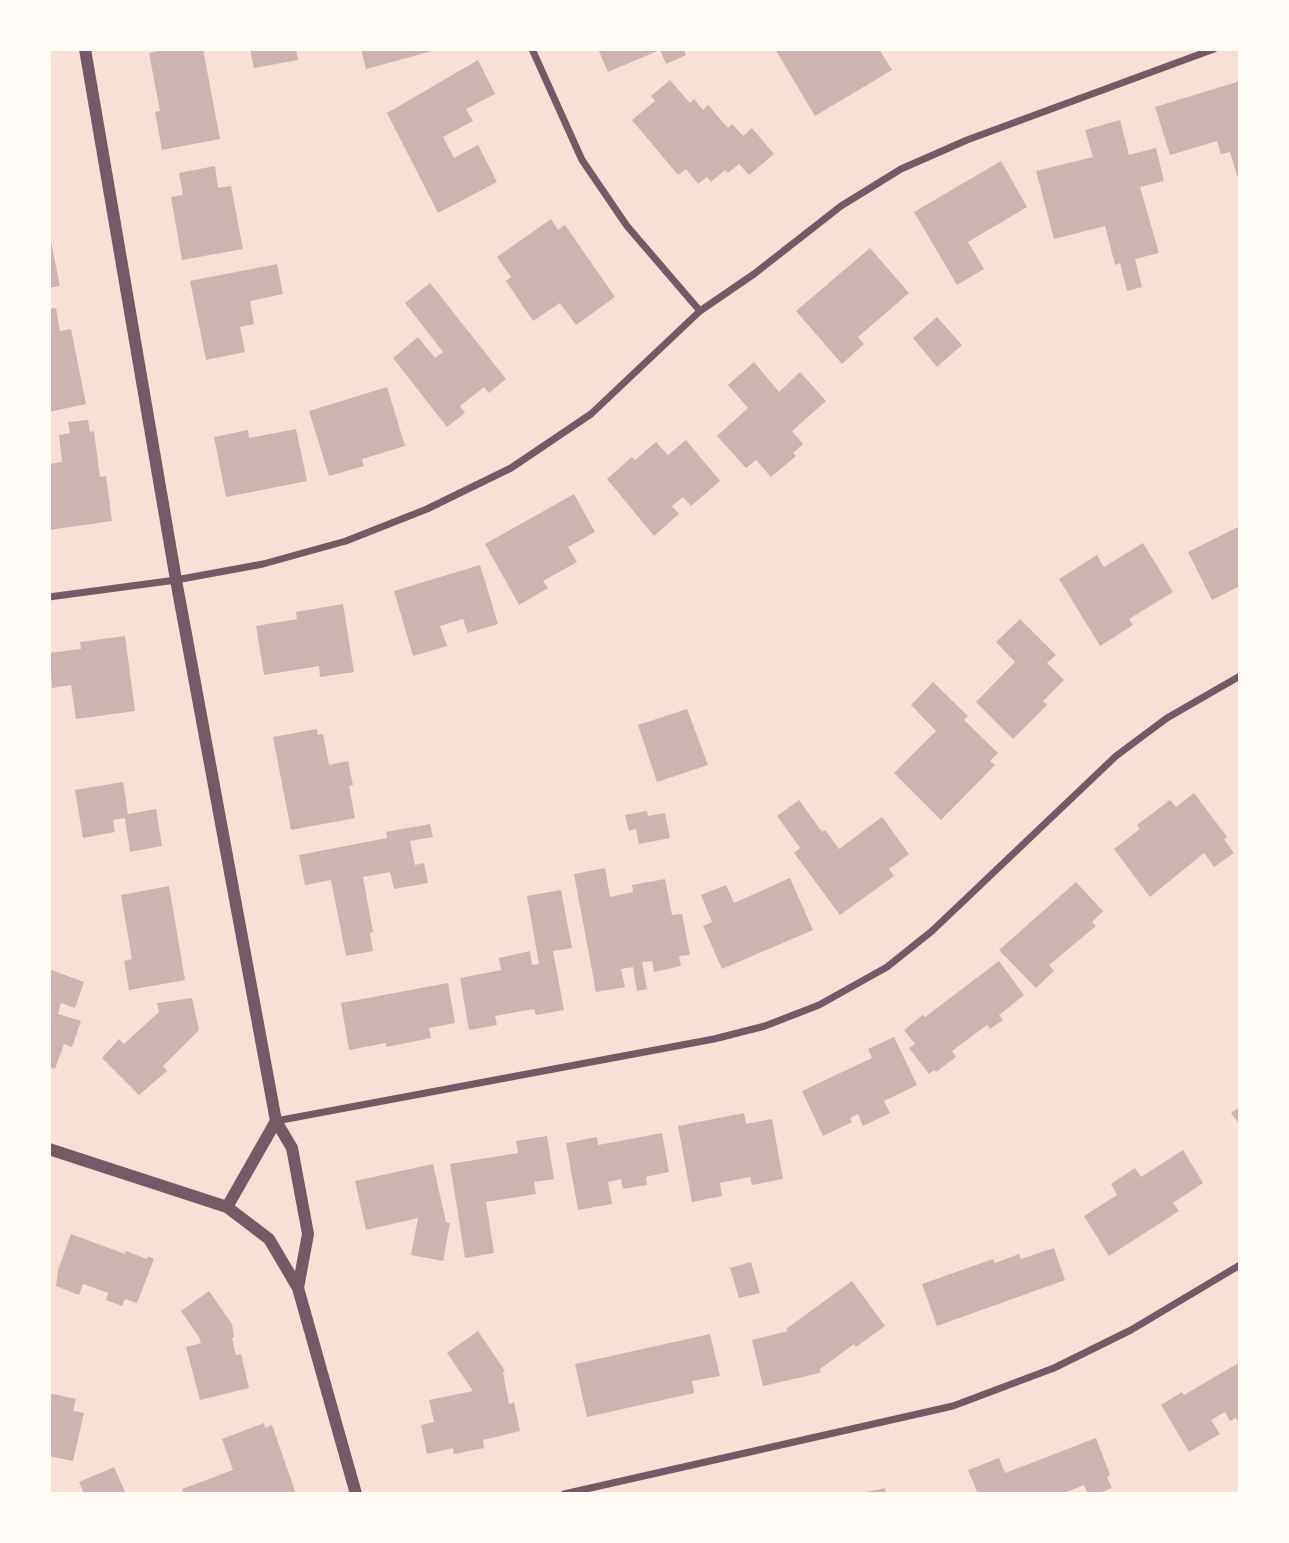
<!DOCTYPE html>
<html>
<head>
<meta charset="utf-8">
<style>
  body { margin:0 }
  #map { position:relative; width:1289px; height:1543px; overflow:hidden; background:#f7e1d7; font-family:"Asap Condensed",sans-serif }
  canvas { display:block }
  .frame { position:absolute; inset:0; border:51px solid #fffaf5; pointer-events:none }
</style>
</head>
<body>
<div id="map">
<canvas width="1289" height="1543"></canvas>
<div class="frame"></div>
</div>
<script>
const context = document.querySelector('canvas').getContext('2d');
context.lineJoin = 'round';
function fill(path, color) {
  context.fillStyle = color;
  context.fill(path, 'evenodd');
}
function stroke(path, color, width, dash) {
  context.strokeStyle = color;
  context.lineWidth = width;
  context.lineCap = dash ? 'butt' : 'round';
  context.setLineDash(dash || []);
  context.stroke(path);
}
fill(new Path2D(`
  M 169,49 L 203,49 L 220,139 L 162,150 L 155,112 L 160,111 L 149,53 Z
  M 250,49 L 296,49 L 298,60 L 254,68 Z
  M 361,49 L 436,49 L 436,50 L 366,69 Z
  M 598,49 L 684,49 L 686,55 L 666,64 L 660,50 L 608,72 Z
  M 775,49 L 879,49 L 892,70 L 815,116 Z
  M 478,60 L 495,94 L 466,109 L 473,121 L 443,137 L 454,158 L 478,145 L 497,182 L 438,213 L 387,113 Z
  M 670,80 L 690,103 L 694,99 L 703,110 L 708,105 L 728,128 L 732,124 L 743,136 L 752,128 L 774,154 L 749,175 L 739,164 L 728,173 L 725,170 L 711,182 L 707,177 L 698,184 L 686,169 L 678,175 L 632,120 L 655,101 L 651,96 Z
  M 1240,81 L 1240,175 L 1237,176 L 1230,152 L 1221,154 L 1217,141 L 1170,155 L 1155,107 Z
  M 1120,120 L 1129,155 L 1156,148 L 1164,181 L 1140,187 L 1159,253 L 1135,259 L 1142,287 L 1127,291 L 1120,263 L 1115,265 L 1105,226 L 1054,239 L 1036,171 L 1093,157 L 1085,130 Z
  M 1001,161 L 1027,207 L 968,242 L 984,269 L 957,285 L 914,212 Z
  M 215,166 L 218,188 L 231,186 L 243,249 L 182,260 L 171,197 L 183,195 L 179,173 Z
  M 551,219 L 558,230 L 565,225 L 615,297 L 576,325 L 560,303 L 533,321 L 506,281 L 511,277 L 497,257 Z
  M 49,232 L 60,286 L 49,288 Z
  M 870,248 L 909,293 L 858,337 L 864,344 L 842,364 L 796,311 Z
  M 277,264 L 283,294 L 250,301 L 254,324 L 240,327 L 245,352 L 206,360 L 190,281 Z
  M 430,283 L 506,379 L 489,393 L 484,387 L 460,406 L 465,413 L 447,427 L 393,358 L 418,337 L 435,358 L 443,352 L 405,303 Z
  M 56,308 L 60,331 L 71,329 L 86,404 L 49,412 L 49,309 Z
  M 937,317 L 962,345 L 937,367 L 913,338 Z
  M 754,362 L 779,392 L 800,372 L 826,401 L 792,431 L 803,444 L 793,453 L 796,456 L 771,477 L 756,460 L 746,468 L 717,436 L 748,408 L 728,385 Z
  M 387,387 L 405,446 L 362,459 L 364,466 L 329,476 L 309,411 Z
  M 88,420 L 90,432 L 94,431 L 100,477 L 106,476 L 112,521 L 49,530 L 49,464 L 62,462 L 59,435 L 70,433 L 68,422 Z
  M 296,429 L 307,481 L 226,497 L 214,437 L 248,430 L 249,438 Z
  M 686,440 L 720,481 L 691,506 L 683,497 L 672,506 L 679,514 L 654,536 L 607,479 L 632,457 L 635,460 L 656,442 L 668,455 Z
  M 574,494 L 595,532 L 568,547 L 577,562 L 543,581 L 548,588 L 519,605 L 485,544 Z
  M 1240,526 L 1240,586 L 1212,600 L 1188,552 Z
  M 1143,543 L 1173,592 L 1129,619 L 1133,625 L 1100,646 L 1059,579 L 1097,555 L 1104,567 Z
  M 480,565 L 498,624 L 468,633 L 463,619 L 440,626 L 447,646 L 413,656 L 394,591 Z
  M 343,604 L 354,672 L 320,677 L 319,666 L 264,675 L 256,626 L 297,619 L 296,612 Z
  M 1020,619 L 1056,655 L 1047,663 L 1064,680 L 1043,701 L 1047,705 L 1013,739 L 976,702 L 1015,662 L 996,642 Z
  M 125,636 L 135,711 L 76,719 L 71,685 L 52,688 L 49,653 L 81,649 L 80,642 Z
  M 933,682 L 968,716 L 964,720 L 998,753 L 990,761 L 995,765 L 941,820 L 894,773 L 936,731 L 911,705 Z
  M 687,709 L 708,765 L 657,782 L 638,725 Z
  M 317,729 L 318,735 L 323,734 L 329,765 L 348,761 L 353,785 L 349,786 L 355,818 L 291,830 L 273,737 Z
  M 123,782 L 128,814 L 156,809 L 162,846 L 130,852 L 125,818 L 113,820 L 115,832 L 83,838 L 75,790 Z
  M 1194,793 L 1227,837 L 1224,839 L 1234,853 L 1214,867 L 1204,853 L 1150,897 L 1114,849 L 1140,829 L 1137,825 L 1170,800 L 1176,807 Z
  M 799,800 L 822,832 L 825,830 L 839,849 L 882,817 L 909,854 L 889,869 L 894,876 L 840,915 L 794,853 L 800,848 L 777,816 Z
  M 647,811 L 648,816 L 665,813 L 670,838 L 639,844 L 636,829 L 629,831 L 625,815 Z
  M 430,824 L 433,837 L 410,841 L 415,865 L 424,863 L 428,883 L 394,889 L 390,872 L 363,877 L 373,932 L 370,933 L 373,951 L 346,956 L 331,880 L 305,885 L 299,855 L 387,838 L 386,832 Z
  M 605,868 L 610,897 L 633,892 L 632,885 L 665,879 L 672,915 L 682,914 L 690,955 L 679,956 L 681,966 L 654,972 L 652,961 L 642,962 L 647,989 L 637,991 L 633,967 L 621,969 L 625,987 L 596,992 L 574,874 Z
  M 790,878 L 813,930 L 722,969 L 703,926 L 712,922 L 701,895 L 726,885 L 734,903 Z
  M 1076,882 L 1103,911 L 1092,922 L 1096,926 L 1049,965 L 1054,971 L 1036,988 L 999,950 Z
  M 169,886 L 185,980 L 129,990 L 124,961 L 132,959 L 121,895 Z
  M 561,890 L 572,948 L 553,951 L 564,1010 L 536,1015 L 534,1009 L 495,1016 L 497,1025 L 469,1030 L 460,978 L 501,970 L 499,958 L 530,951 L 532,965 L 539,964 L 527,896 Z
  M 999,961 L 1024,995 L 999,1015 L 1003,1020 L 990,1029 L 987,1025 L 952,1051 L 956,1057 L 936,1072 L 934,1070 L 929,1074 L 909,1048 L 915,1044 L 904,1030 L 923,1015 L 925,1017 Z
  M 49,969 L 84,982 L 75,1008 L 61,1003 L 58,1014 L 81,1021 L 72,1047 L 64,1044 L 55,1069 L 49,1067 Z
  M 448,983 L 455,1023 L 429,1028 L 431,1038 L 386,1047 L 386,1043 L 349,1050 L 341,1003 Z
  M 192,998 L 199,1030 L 163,1066 L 167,1071 L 139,1095 L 102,1058 L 119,1039 L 124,1044 L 159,1012 L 157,1003 Z
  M 894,1037 L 917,1085 L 884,1101 L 890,1113 L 863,1126 L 858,1114 L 850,1118 L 852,1122 L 823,1136 L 802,1091 L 872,1058 L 868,1049 Z
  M 1240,1107 L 1240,1125 L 1231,1113 Z
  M 744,1113 L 746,1124 L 772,1119 L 783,1179 L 752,1185 L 750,1177 L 720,1183 L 722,1196 L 692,1202 L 678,1126 Z
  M 662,1133 L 669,1172 L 646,1177 L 647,1185 L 623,1189 L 621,1179 L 608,1182 L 612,1204 L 578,1210 L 566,1143 L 597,1137 L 598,1145 Z
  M 547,1136 L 554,1179 L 534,1182 L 536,1194 L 486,1202 L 494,1253 L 465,1258 L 450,1164 L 518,1153 L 516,1141 Z
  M 1183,1150 L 1203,1183 L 1173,1203 L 1179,1211 L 1109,1256 L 1084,1216 L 1117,1195 L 1111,1184 L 1135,1168 L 1141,1177 Z
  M 433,1164 L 446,1222 L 450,1223 L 443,1261 L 411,1255 L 418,1218 L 366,1230 L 355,1181 Z
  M 71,1234 L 125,1254 L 126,1251 L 147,1259 L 148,1256 L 154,1259 L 137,1303 L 125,1299 L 122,1306 L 106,1300 L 108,1293 L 83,1284 L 79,1295 L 56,1286 L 58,1270 Z
  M 1054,1248 L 1065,1280 L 937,1326 L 922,1284 L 993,1259 L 995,1263 L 1019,1254 L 1021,1259 Z
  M 751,1262 L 760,1293 L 739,1298 L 730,1268 Z
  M 852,1281 L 885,1326 L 856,1347 L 854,1344 L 820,1369 L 820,1373 L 763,1386 L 752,1340 L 788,1331 L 786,1329 Z
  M 209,1291 L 232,1324 L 234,1337 L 232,1338 L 236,1355 L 241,1354 L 249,1388 L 200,1400 L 186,1347 L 201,1343 L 199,1337 L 181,1311 Z
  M 478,1331 L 505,1371 L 503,1373 L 509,1404 L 514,1402 L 520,1431 L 483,1440 L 484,1448 L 454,1454 L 453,1448 L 427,1454 L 421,1425 L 434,1422 L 429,1400 L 473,1391 L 447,1353 Z
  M 710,1334 L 720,1376 L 692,1381 L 694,1393 L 587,1417 L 575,1364 Z
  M 1240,1362 L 1240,1425 L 1236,1418 L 1230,1421 L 1225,1412 L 1211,1420 L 1220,1434 L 1189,1452 L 1161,1405 L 1182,1392 L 1184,1395 Z
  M 49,1393 L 76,1399 L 73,1411 L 84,1413 L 73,1461 L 49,1456 Z
  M 264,1423 L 265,1428 L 272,1425 L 296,1494 L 184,1494 L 182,1489 L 233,1470 L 222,1439 Z
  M 1096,1438 L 1110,1475 L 1107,1477 L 1112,1488 L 1097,1494 L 1088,1494 L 1084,1485 L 1061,1494 L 978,1494 L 968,1470 L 999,1458 L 1005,1473 Z
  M 114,1467 L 126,1494 L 84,1494 L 79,1482 Z
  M 885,1488 L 886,1494 L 863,1494 L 862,1493 Z`), '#ccb4b1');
stroke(new Path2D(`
  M 532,49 L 582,160 L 627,226 L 700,311
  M 49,597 L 176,580 L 263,564 L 346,541 L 427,509 L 511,468 L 591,414 L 700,311 L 754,274 L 841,206 L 901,169 L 967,140 L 1214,49
  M 276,1121 L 714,1039 L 765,1026 L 819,1005 L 887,967 L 932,931 L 1116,756 L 1167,718 L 1240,676
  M 564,1494 L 953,1406 L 1054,1368 L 1131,1330 L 1240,1265`), '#755966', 7);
stroke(new Path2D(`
  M 85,49 L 176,580 L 276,1121 L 227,1207
  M 276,1121 L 292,1148 L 308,1234 L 298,1288
  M 49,1149 L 227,1207 L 269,1239 L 298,1288 L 356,1494`), '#755966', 12);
</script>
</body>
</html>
